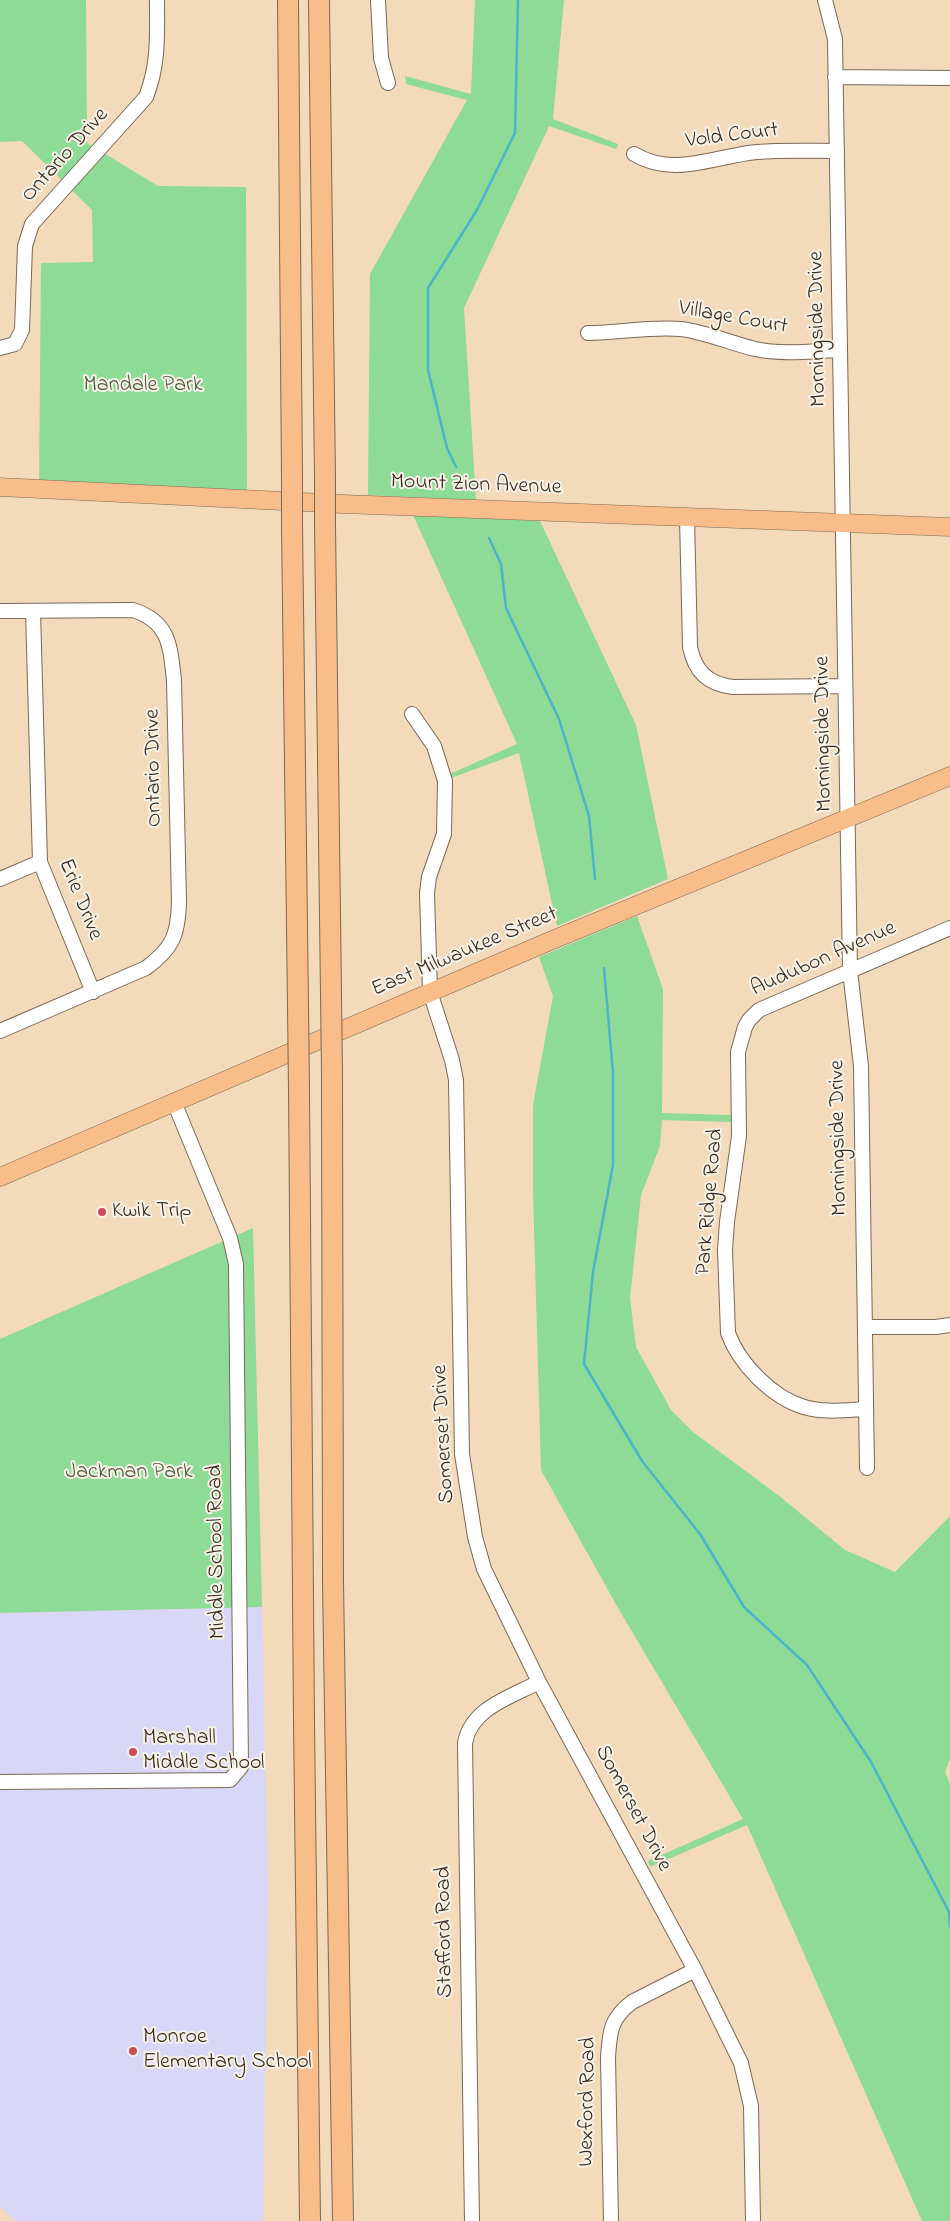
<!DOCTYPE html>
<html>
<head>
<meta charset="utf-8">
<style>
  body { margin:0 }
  canvas { display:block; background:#f2dabb }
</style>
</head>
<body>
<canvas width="950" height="2221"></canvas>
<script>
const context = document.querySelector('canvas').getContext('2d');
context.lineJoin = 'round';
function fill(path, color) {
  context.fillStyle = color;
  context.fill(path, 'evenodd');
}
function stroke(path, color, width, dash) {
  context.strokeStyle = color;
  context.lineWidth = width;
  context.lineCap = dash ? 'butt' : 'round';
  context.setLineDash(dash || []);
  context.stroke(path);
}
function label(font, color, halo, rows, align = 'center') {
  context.font = font + ' "Indie Flower",sans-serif';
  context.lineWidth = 4;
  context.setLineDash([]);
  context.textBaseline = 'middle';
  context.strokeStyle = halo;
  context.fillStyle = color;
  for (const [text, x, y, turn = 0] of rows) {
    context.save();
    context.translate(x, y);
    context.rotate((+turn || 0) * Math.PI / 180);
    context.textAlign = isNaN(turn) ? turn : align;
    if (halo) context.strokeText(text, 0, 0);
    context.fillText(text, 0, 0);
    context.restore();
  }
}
fill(new Path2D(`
  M 262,1607 L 268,1892 L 263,2221 L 16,2221 L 0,2207 L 0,1613 Z`), '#d9d7f8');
fill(new Path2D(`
  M 0,0 L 86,0 L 87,143 L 158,186 L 246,187 L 247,499 L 39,489 L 41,263 L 93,262 L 92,210 L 22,141 L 0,142 Z
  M 475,0 L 564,0 L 553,119 L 618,144 L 616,149 L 549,126 L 464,308 L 476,500 L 368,495 L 370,274 L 467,100 L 406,84 L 405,76 L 471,94 Z
  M 413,515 L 540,521 L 636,725 L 668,879 L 557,926 L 519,753 L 451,778 L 450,774 L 517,744 Z
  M 637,916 L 663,989 L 662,1113 L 731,1115 L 731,1122 L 662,1120 L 660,1146 L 641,1195 L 630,1298 L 636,1347 L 671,1410 L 693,1432 L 778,1495 L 845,1550 L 895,1572 L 950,1516 L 950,1759 L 945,1772 L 950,1784 L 950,2221 L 922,2221 L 747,1825 L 650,1867 L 648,1861 L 743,1819 L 618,1608 L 541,1470 L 533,1193 L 533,1105 L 553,996 L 539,957 Z
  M 253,1228 L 262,1607 L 0,1613 L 0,1339 Z`), '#8eda97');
stroke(new Path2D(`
  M 456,467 L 447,448 L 428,370 L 428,288 L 477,210 L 515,133 L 518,0
  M 489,538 L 501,564 L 506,608 L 559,719 L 589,816 L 595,879
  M 604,968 L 613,1073 L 613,1165 L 593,1272 L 584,1364 L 642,1461 L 700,1534 L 744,1607 L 807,1665 L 871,1762 L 949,1912 L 950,1927`), '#4bb3ca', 2.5);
const minor = new Path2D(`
  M 378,0 L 381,58 L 388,83
  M 825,0 L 835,39 L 850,971 L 861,1066 L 867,1468
  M 835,77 L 950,78
  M 634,154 C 674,178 714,156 757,152 C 783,150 810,151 837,151
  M 588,333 C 619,333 650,326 681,329 C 706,332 730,343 755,349 C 783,355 813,351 840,350
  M 0,348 L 15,344 L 22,330 L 25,246 L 32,224 L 146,97 C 159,64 157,35 157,0
  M 687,517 L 690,647 C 695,671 707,684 733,687 L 845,686
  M 0,611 L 133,610 C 170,622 170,646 174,680 L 179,902 C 178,935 173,948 146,968 L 0,1031
  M 33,611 L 40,862 L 93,992
  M 412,714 L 434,746 L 445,781 L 444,834 L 429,877 L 427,893 L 430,992 L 452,1060 L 456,1080 L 462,1454 L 475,1537 L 484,1569 L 539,1682 L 695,1970 L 741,2063 L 751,2106 L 753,2221
  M 0,879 L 40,862
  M 866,1327 L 936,1327 L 950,1325
  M 866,1409 C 846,1410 823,1413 804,1407 C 773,1398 739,1364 728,1333 L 725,1250 L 727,1222 L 739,1136 L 738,1052 L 745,1027 L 749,1020 L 759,1010 L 950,928
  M 0,1782 L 230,1780 L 241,1767 L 236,1264 L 230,1238 L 174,1102
  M 472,2221 L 465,1743 C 471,1708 511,1697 539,1682
  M 611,2221 L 608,2057 C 610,2031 610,2019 632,2002 L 695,1970`);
const major = new Path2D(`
  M 0,487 L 343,504 L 950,527
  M 0,1177 L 550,941 L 950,776`);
const highway = new Path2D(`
  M 288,0 L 292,478
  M 319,0 L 325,478
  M 292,525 L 298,1007
  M 325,525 L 331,994
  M 332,1074 L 333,1582 L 343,2221
  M 299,1089 L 304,1722 L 310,2221`);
stroke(minor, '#7b6855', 16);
stroke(major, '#7b6855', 19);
stroke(highway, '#7b6855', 22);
stroke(minor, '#fff', 14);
stroke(major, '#f8bd89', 18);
stroke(highway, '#f8bd89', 20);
const highwayBridge = new Path2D(`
  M 292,478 L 292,525
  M 325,478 L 325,525
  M 331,994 L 332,1074
  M 298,1007 L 299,1089`);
stroke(highwayBridge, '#7b6855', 22, []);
stroke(highwayBridge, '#f8bd89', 20);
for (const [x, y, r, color] of [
  [102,1212,5,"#d1495b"],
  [133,1752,5,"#d1495b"],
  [133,2051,5,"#d1495b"]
]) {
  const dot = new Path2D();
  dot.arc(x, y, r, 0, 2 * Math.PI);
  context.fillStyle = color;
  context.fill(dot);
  stroke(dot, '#f7f3e8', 2);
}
label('22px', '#3b2a1e', '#f7f3e8', [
  ["Vold Court",732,137,-7],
  ["Ontario Drive",66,156,-48],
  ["Village Court",733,319,10],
  ["Morningside Drive",819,329,-91],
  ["Mount Zion Avenue",476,486,2],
  ["Morningside Drive",825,734,-91],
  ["Ontario Drive",155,768,-91],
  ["Erie Drive",79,900,68],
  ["East Milwaukee Street",465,953,-23],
  ["Audubon Avenue",824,960,-24],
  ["Morningside Drive",840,1138,-91],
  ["Park Ridge Road",711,1202,-85],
  ["Somerset Drive",445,1434,-93],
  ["Middle School Road",218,1552,-91],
  ["Somerset Drive",632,1809,62],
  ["Stafford Road",446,1932,-91],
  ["Wexford Road",589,2102,-89]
]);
label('22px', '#50563c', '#f7f3e8', [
  ["Mandale Park",143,386],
  ["Jackman Park",129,1473]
]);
label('22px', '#3b2a1e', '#f7f3e8', [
  ["Kwik Trip",112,1212],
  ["Marshall",143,1739],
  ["Middle School",143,1764],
  ["Monroe",143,2038],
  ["Elementary School",143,2063]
], 'left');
</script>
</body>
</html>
